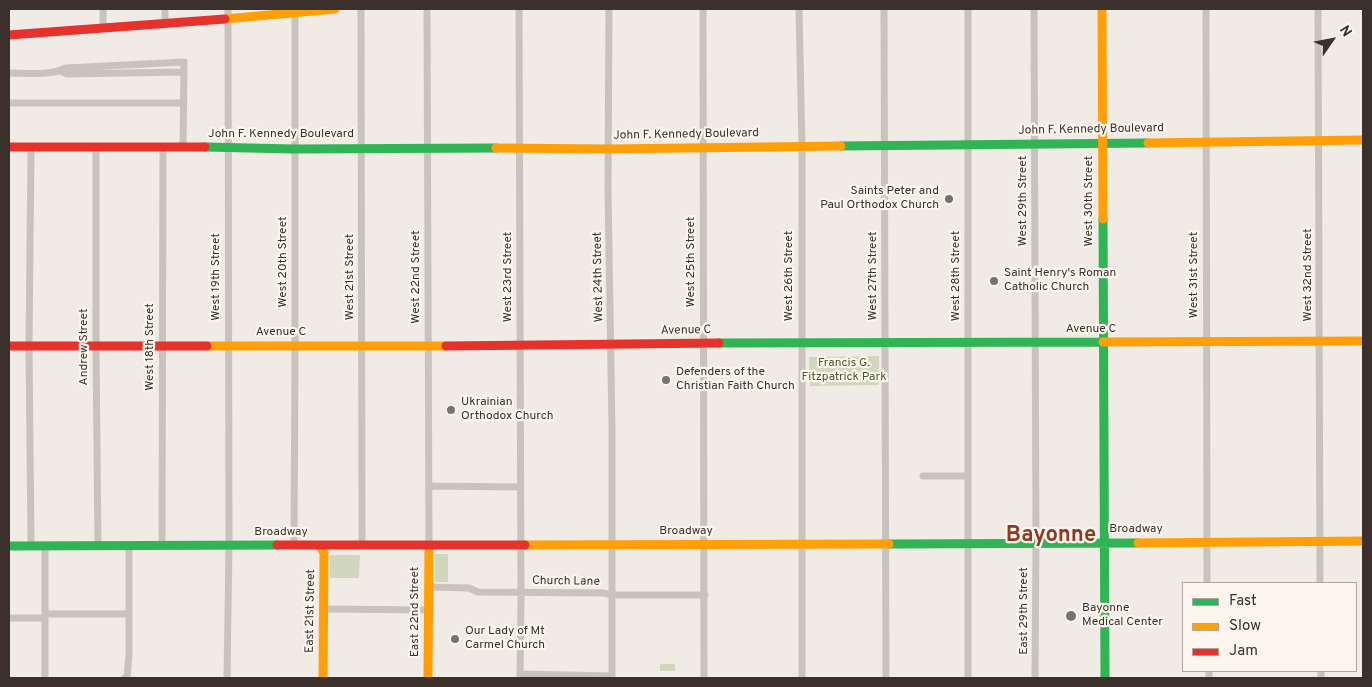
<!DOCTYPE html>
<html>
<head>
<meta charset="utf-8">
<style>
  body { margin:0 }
  #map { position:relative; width:1372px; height:687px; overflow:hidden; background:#f0ebe5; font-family:Overpass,sans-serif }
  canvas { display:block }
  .frame { position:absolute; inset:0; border:10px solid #3b302b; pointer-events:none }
  .legend { position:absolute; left:1182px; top:582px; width:175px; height:90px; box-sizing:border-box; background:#fbf5ee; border:1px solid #aea6a0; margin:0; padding:6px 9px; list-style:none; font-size:15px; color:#3b302b }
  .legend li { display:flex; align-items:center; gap:10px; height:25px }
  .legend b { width:25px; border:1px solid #aea6a0 }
  .north { position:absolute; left:1307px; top:15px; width:50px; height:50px; -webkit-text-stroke:4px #fbf5ee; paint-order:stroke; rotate:57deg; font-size:14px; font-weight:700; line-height:20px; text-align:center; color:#3b302b }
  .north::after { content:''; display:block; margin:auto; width:18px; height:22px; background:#3b302b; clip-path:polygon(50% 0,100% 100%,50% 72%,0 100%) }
</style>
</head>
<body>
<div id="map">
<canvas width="1372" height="687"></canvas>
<div class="frame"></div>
<ul class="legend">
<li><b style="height:6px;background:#30b455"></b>Fast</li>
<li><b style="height:6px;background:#ff9f0a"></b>Slow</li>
<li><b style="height:6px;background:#e5322d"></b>Jam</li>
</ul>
<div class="north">N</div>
</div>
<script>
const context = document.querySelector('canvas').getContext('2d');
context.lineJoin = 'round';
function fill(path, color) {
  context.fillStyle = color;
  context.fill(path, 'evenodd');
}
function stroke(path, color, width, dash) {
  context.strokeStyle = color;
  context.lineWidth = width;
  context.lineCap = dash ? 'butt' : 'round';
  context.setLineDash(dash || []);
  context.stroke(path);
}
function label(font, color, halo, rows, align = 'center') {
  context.font = font + ' Overpass,sans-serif';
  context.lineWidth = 4.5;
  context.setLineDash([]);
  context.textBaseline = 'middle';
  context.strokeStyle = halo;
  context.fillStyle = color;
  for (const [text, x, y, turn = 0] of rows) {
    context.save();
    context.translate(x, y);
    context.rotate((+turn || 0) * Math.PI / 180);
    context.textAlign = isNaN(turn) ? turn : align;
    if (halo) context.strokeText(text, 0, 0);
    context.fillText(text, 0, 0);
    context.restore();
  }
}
fill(new Path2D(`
  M 879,356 L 879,385 L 810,386 L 809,357 Z
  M 435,554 L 448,554 L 448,582 L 435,582 Z
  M 330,555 L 360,555 L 359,578 L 330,578 Z
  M 660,664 L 675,664 L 675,671 L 660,671 Z`), '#d1d6bf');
stroke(new Path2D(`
  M 103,9 L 103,28
  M 165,9 L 165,23
  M 361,9 L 362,546
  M 427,9 L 429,546
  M 519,9 L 521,599 L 520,678
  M 609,9 L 608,190 L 612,429 L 612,678
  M 703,9 L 704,678
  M 799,9 L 802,146 L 802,678
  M 884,9 L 886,678
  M 968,9 L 968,678
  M 1034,9 L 1036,543 L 1035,678
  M 1206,9 L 1207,583
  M 1318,9 L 1320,583
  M 60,71 L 67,74 L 183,72
  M 9,73 C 26,73 50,76 66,68 L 184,62 L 183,147
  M 9,103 L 183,103
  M 96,148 L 96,347 L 98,546
  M 923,476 L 968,476
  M 429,486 L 520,487
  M 31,546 L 29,346 L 31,147
  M 162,546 L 163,147
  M 294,546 L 295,345 L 295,9
  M 429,587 L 469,588 L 478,592 L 604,593 L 611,595 L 705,595
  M 324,609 L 428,610
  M 45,614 L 129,614
  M 9,618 L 45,618
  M 1209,671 L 1209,678
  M 1321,671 L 1321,678
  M 520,674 L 612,676
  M 45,678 L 45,547
  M 125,678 L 127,678 L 129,655 L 129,547
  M 227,678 L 229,546 L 228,9`), '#c9c3be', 7);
stroke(new Path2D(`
  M 841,146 L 1148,143
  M 205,147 L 294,149 L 496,148
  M 1103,219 L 1105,678
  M 719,343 L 1103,342
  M 889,544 L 1138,543
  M 9,546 L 277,545`), '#30b455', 9);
stroke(new Path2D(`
  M 1102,9 L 1103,219
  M 225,19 L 335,9
  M 1148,143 L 1363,140
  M 496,148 L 608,149 L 841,146
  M 1103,342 L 1363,341
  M 207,346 L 446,346
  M 1138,543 L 1363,541
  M 525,545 L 889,544
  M 320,546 L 324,553 L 323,678
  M 428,678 L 429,546`), '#ff9f0a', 9);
stroke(new Path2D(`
  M 9,35 L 225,19
  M 9,147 L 205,147
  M 9,346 L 207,346
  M 446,346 L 719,343
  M 277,545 L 525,545`), '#e5322d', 9);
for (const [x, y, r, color] of [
  [949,199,5,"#7a716c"],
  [994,281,5,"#7a716c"],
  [666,380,5,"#7a716c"],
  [451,410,5,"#7a716c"],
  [1071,616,6,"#7a716c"],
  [455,639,5,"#7a716c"]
]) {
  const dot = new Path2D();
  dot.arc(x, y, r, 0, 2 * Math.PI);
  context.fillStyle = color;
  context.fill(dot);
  stroke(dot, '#fbf5ee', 2);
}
label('12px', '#3b302b', '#fbf5ee', [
  ["John F. Kennedy Boulevard",1091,130,-1],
  ["John F. Kennedy Boulevard",281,135],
  ["John F. Kennedy Boulevard",686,135,-1],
  ["West 29th Street",1024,201,-90],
  ["West 30th Street",1090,201,-90],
  ["West 20th Street",284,262,-90],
  ["West 25th Street",692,262,-90],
  ["West 31st Street",1195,275,-90],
  ["West 32nd Street",1309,275,-90],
  ["West 26th Street",790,276,-90],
  ["West 27th Street",874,276,-90],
  ["West 28th Street",957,276,-90],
  ["West 19th Street",217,277,-90],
  ["West 21st Street",351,277,-90],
  ["West 22nd Street",417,277,-90],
  ["West 23rd Street",509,277,-90],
  ["West 24th Street",599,277,-91],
  ["Avenue C",1091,330],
  ["Avenue C",686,331,-1],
  ["Avenue C",281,333],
  ["Andrew Street",85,347,-90],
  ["West 18th Street",151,347,-90],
  ["Broadway",1136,530],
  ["Broadway",686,532],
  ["Broadway",281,533],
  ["Church Lane",566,582,1],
  ["East 21st Street",311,611,-89],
  ["East 29th Street",1025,611,-90],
  ["East 22nd Street",416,612,-90]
]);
label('12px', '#3b302b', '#fbf5ee', [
  ["Saints Peter and",939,192,"right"],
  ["Paul Orthodox Church",939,206,"right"],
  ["Saint Henry's Roman",1004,274],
  ["Catholic Church",1004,288],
  ["Defenders of the",676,373],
  ["Christian Faith Church",676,387],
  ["Ukrainian",461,403],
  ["Orthodox Church",461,417],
  ["Bayonne",1082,609],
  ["Medical Center",1082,623],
  ["Our Lady of Mt",465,632],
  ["Carmel Church",465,646]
], 'left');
label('12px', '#4a5a2e', '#fbf5ee', [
  ["Francis G.",844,364],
  ["Fitzpatrick Park",844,378]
]);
label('bold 22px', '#8c3b22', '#fbf5ee', [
  ["Bayonne",1051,537]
]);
</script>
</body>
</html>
